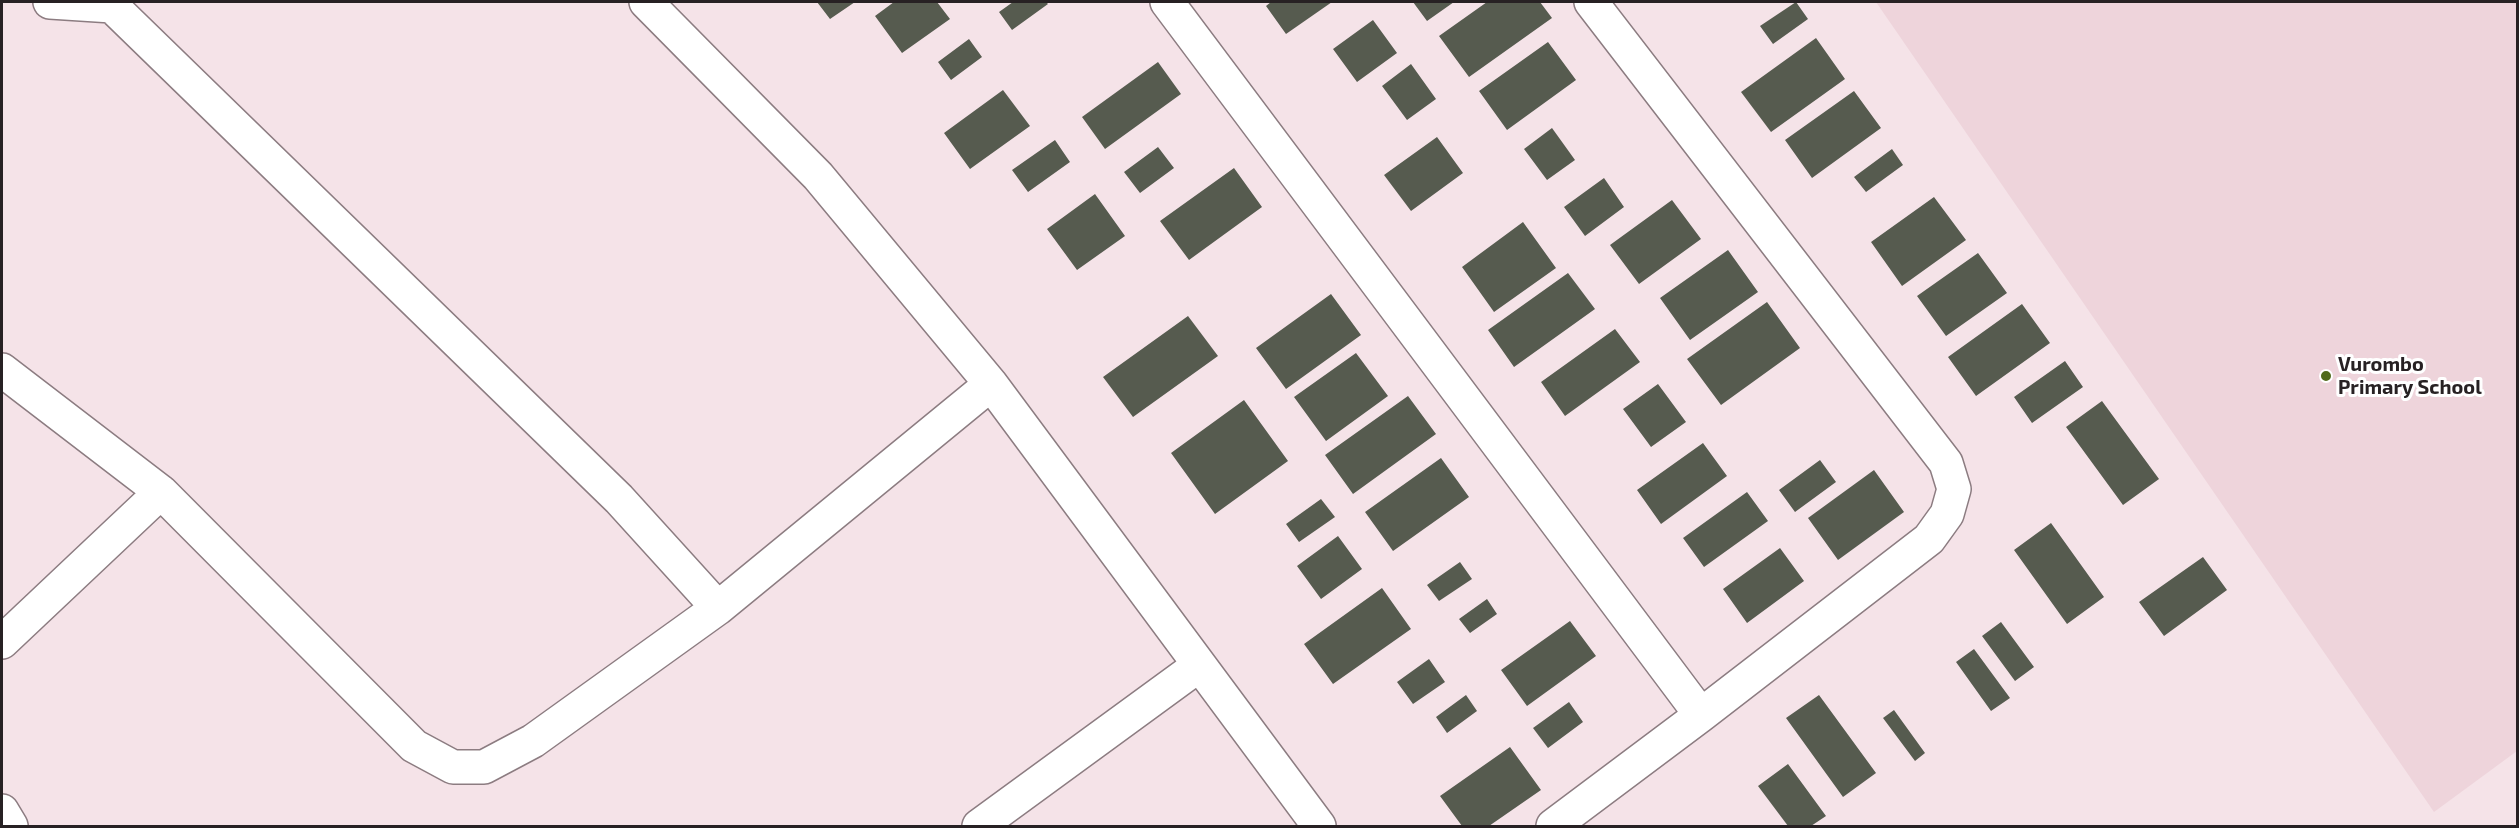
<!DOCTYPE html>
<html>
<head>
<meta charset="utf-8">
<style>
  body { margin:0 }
  #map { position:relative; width:2519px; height:828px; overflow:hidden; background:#f5e3e8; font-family:"Exo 2",sans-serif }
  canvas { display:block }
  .frame { position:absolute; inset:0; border:3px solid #272123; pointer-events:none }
</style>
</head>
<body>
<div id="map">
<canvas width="2519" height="828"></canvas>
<div class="frame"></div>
</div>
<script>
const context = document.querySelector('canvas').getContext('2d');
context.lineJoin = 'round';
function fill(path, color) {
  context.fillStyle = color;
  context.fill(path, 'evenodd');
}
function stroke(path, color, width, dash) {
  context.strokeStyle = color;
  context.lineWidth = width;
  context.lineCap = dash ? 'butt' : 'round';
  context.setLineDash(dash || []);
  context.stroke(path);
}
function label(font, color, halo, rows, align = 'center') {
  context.font = font + ' "Exo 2",sans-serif';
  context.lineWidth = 6;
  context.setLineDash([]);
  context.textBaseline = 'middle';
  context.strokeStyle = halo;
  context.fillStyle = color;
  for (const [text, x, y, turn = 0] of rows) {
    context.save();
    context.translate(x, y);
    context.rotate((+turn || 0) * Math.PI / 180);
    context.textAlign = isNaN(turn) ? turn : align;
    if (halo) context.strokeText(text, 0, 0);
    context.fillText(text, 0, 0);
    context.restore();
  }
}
fill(new Path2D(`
  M 1876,2 L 2517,2 L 2517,751 L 2434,812 Z`), '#eed4db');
fill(new Path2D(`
  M 817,2 L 855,2 L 830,19 Z
  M 894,2 L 937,2 L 950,19 L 902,53 L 875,16 Z
  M 1013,2 L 1046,2 L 1048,4 L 1012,30 L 999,12 Z
  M 1271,2 L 1332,2 L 1286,34 L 1266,6 Z
  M 1413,2 L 1454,2 L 1427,21 Z
  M 1487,2 L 1540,2 L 1552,18 L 1469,77 L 1439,36 Z
  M 1796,2 L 1808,19 L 1773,44 L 1760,26 Z
  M 1373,20 L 1397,53 L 1357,82 L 1333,49 Z
  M 1816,38 L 1845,79 L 1771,132 L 1741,92 Z
  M 969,39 L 982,57 L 951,80 L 938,62 Z
  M 1548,42 L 1576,80 L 1507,130 L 1479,91 Z
  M 1158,62 L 1181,94 L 1105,149 L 1082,117 Z
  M 1411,64 L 1436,99 L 1407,120 L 1382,86 Z
  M 1003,90 L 1030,126 L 970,169 L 944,133 Z
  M 1854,91 L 1881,128 L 1812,178 L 1785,140 Z
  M 1552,128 L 1575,160 L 1547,180 L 1524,149 Z
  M 1437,137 L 1463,173 L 1411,211 L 1384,175 Z
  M 1055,140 L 1070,162 L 1028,192 L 1012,170 Z
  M 1158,147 L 1174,168 L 1140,193 L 1124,172 Z
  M 1892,149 L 1903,165 L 1866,192 L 1854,177 Z
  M 1234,168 L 1262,207 L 1189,260 L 1160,221 Z
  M 1604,178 L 1624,207 L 1585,236 L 1564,207 Z
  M 1095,194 L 1125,236 L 1077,270 L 1047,229 Z
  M 1934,197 L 1966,240 L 1902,286 L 1871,242 Z
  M 1672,200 L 1701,239 L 1639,284 L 1610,245 Z
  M 1523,222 L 1556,268 L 1494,312 L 1462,267 Z
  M 1728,250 L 1758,292 L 1690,340 L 1660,298 Z
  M 1978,253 L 2007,293 L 1946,336 L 1917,296 Z
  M 1568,273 L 1595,309 L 1514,367 L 1488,330 Z
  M 1331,294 L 1361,335 L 1286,389 L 1256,348 Z
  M 1767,302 L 1800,348 L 1721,405 L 1687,359 Z
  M 2022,304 L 2050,343 L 1976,396 L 1948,357 Z
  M 1188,316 L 1218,356 L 1133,417 L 1103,377 Z
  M 1615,329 L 1640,362 L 1565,416 L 1541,382 Z
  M 1356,353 L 1388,396 L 1326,441 L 1294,397 Z
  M 2065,361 L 2083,387 L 2032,423 L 2014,397 Z
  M 1658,384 L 1686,422 L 1651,447 L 1623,409 Z
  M 1408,396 L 1436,434 L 1353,494 L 1325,455 Z
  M 1244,400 L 1288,461 L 1215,514 L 1171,453 Z
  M 2102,401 L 2159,479 L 2123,505 L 2066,427 Z
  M 1703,443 L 1727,476 L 1661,524 L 1637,490 Z
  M 1441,458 L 1469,497 L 1393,551 L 1365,512 Z
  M 1820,460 L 1836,482 L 1795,512 L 1779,490 Z
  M 1874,470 L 1904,512 L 1838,560 L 1808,518 Z
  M 1747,492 L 1768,521 L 1704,567 L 1683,538 Z
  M 1321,499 L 1335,517 L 1299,542 L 1286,524 Z
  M 2051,523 L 2104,597 L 2067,624 L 2014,550 Z
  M 1338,536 L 1362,569 L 1321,599 L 1297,566 Z
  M 1780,548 L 1804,581 L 1747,623 L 1723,589 Z
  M 2203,557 L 2227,590 L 2164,636 L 2139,602 Z
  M 1460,562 L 1472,579 L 1439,601 L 1427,585 Z
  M 1382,588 L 1411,629 L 1333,684 L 1304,644 Z
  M 1487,599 L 1497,614 L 1470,633 L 1459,619 Z
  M 1570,621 L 1596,656 L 1527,706 L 1501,670 Z
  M 2001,622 L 2034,667 L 2015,681 L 1982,636 Z
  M 1974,649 L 2010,698 L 1991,711 L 1956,662 Z
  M 1429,659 L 1445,682 L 1413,704 L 1397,682 Z
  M 1466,695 L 1477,711 L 1447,733 L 1436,717 Z
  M 1819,695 L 1876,773 L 1843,797 L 1786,718 Z
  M 1569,702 L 1583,722 L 1548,748 L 1533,728 Z
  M 1894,710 L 1925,753 L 1915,761 L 1883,718 Z
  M 1510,747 L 1541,790 L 1489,826 L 1462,826 L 1440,796 Z
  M 1788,764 L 1826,816 L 1811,826 L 1788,826 L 1758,786 Z`), '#565b4f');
const minor = new Path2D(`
  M 50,2 L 112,6
  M 115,2 L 112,6 L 619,499 L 718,608 L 991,384
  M 646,2 L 818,176 L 991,384 L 1319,826
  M 1167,2 L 1701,715
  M 2,370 L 161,492 L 414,746 L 453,767 L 484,767 L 533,741 L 718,608
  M 2,642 L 161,492
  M 2,811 L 11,826
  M 979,826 L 1198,666
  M 1553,826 L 1701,715 L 1929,539 L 1947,514 L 1954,489 L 1946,463 L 1591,2`);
stroke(minor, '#8c7c81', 36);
stroke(minor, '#fff', 33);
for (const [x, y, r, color] of [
  [2326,376,6,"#50691a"]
]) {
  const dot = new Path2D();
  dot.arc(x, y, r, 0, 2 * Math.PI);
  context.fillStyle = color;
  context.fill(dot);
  stroke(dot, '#fff', 2);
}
label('bold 20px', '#272123', '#fff', [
  ["Vurombo",2338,364],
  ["Primary School",2338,387]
], 'left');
</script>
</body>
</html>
